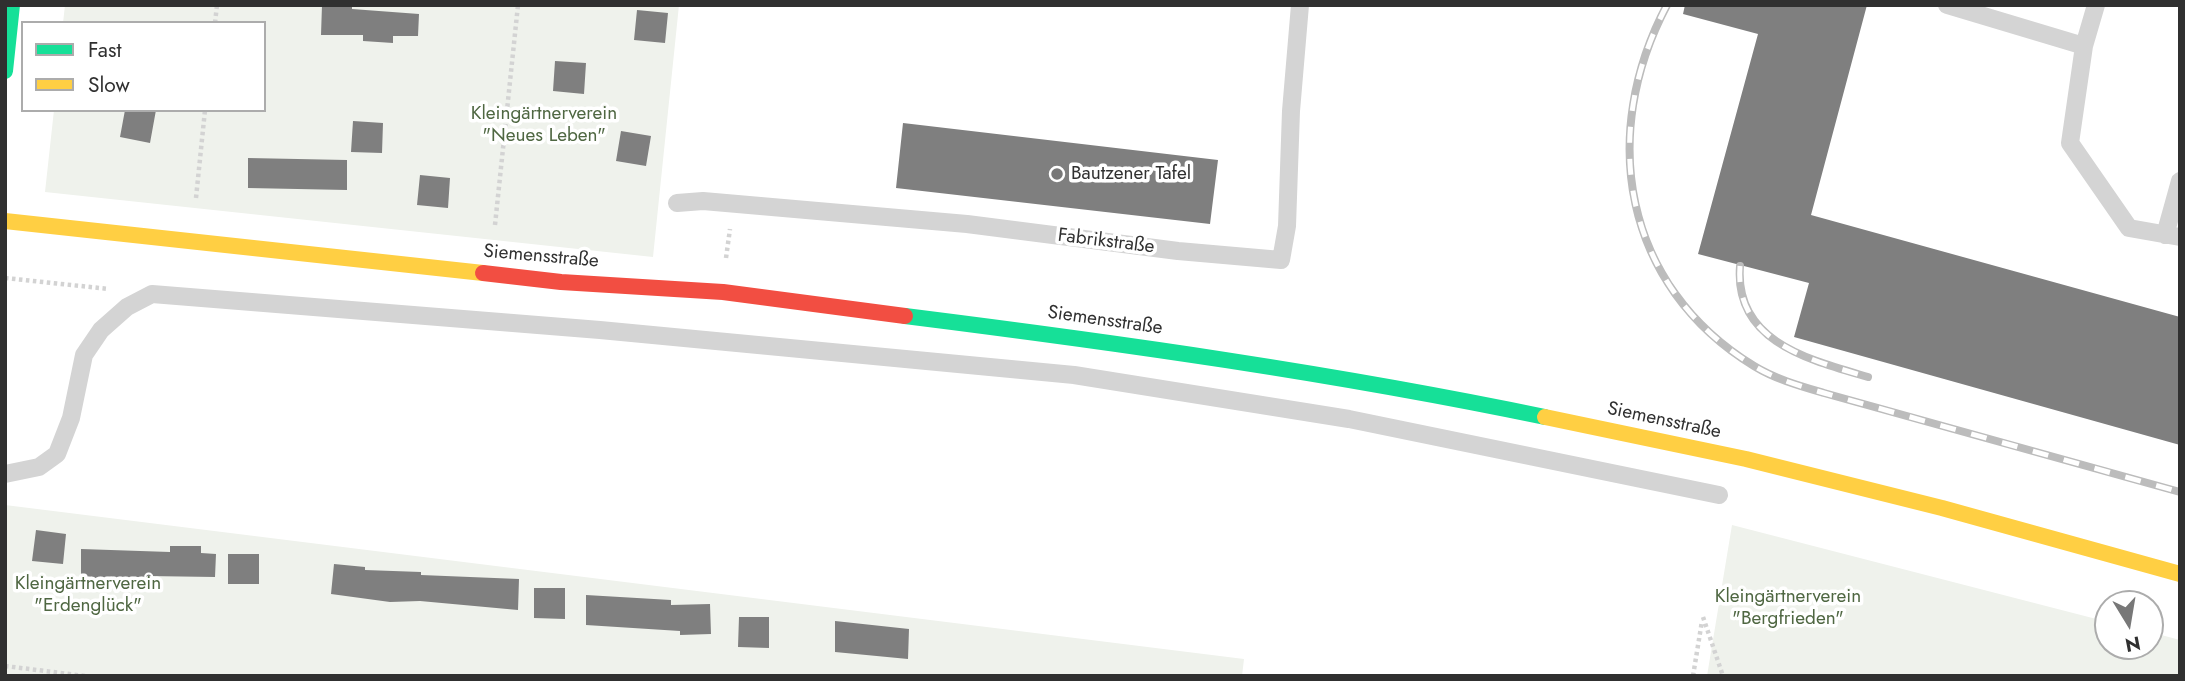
<!DOCTYPE html>
<html>
<head>
<meta charset="utf-8">
<style>
  body { margin:0 }
  #map { position:relative; width:2185px; height:681px; overflow:hidden; background:#fff; font-family:Jost,sans-serif }
  canvas { display:block }
  .frame { position:absolute; inset:0; border:7px solid #303030; pointer-events:none }
  .legend { position:absolute; left:21px; top:21px; width:245px; height:91px; box-sizing:border-box; background:#fff; border:2px solid #acacac; margin:0; padding:9px 12px; list-style:none; font-size:21px; color:#303030 }
  .legend li { display:flex; align-items:center; gap:14px; height:35px }
  .legend b { width:35px; border:2px solid #acacac }
  .north { position:absolute; left:2094px; top:590px; width:70px; height:70px; box-sizing:border-box; background:#fff; border:2px solid #acacac; border-radius:50%; rotate:169deg; font-size:19px; font-weight:700; line-height:28px; text-align:center; color:#303030 }
  .north::after { content:''; display:block; margin:auto; width:24px; height:32px; background:#787878; clip-path:polygon(50% 0,100% 100%,50% 72%,0 100%) }
</style>
</head>
<body>
<div id="map">
<canvas width="2185" height="681"></canvas>
<div class="frame"></div>
<ul class="legend">
<li><b style="height:9px;background:#16e098"></b>Fast</li>
<li><b style="height:9px;background:#ffcf43"></b>Slow</li>
</ul>
<div class="north">N</div>
</div>
<script>
const context = document.querySelector('canvas').getContext('2d');
context.lineJoin = 'round';
function fill(path, color) {
  context.fillStyle = color;
  context.fill(path, 'evenodd');
}
function stroke(path, color, width, dash) {
  context.strokeStyle = color;
  context.lineWidth = width;
  context.lineCap = dash ? 'butt' : 'round';
  context.setLineDash(dash || []);
  context.stroke(path);
}
function label(font, color, halo, rows, align = 'center') {
  context.font = font + ' Jost,sans-serif';
  context.lineWidth = 7;
  context.setLineDash([]);
  context.textBaseline = 'middle';
  context.strokeStyle = halo;
  context.fillStyle = color;
  for (const [text, x, y, turn = 0] of rows) {
    context.save();
    context.translate(x, y);
    context.rotate((+turn || 0) * Math.PI / 180);
    context.textAlign = isNaN(turn) ? turn : align;
    if (halo) context.strokeText(text, 0, 0);
    context.fillText(text, 0, 0);
    context.restore();
  }
}
fill(new Path2D(`
  M 65,5 L 679,5 L 653,257 L 45,192 L 54,110 L 264,110 L 264,23 L 63,23 Z
  M 5,505 L 1244,659 L 1242,676 L 5,676 Z
  M 1732,525 L 2108,622 L 2108,646 L 2150,646 L 2150,632 L 2180,640 L 2180,676 L 1707,676 Z`), '#eff2ec');
fill(new Path2D(`
  M 322,5 L 352,5 L 352,9 L 419,14 L 418,36 L 393,36 L 393,43 L 363,41 L 363,35 L 321,35 Z
  M 1685,5 L 1867,5 L 1811,215 L 2180,317 L 2180,445 L 1794,337 L 1809,283 L 1698,254 L 1758,34 L 1683,14 Z
  M 637,10 L 668,13 L 665,43 L 634,40 Z
  M 555,61 L 586,63 L 584,94 L 553,91 Z
  M 125,110 L 156,110 L 150,143 L 120,137 Z
  M 353,121 L 383,123 L 382,153 L 351,152 Z
  M 903,123 L 1218,160 L 1210,224 L 896,188 Z
  M 621,131 L 651,136 L 646,166 L 616,161 Z
  M 248,158 L 347,160 L 347,190 L 248,188 Z
  M 420,175 L 450,178 L 448,208 L 417,205 Z
  M 36,530 L 66,534 L 63,564 L 32,561 Z
  M 170,546 L 201,546 L 201,553 L 216,554 L 215,577 L 147,576 L 146,582 L 81,579 L 81,549 L 170,552 Z
  M 228,554 L 259,554 L 259,584 L 228,584 Z
  M 334,564 L 365,567 L 365,570 L 421,572 L 421,575 L 519,579 L 518,610 L 420,601 L 390,602 L 331,594 Z
  M 534,588 L 565,588 L 565,619 L 534,618 Z
  M 586,595 L 671,600 L 671,605 L 710,604 L 711,634 L 680,635 L 680,631 L 586,625 Z
  M 739,617 L 769,617 L 769,648 L 738,647 Z
  M 835,621 L 909,629 L 908,659 L 835,652 Z`), '#7f7f7f');
stroke(new Path2D(`
  M 215,23 L 217,5
  M 196,198 L 205,110
  M 495,225 L 518,5
  M 726,258 L 730,229
  M 5,278 L 109,289
  M 1703,617 L 1723,676
  M 5,666 L 85,676
  M 1693,676 L 1702,621`), '#d3d3d3', 4.5, [3.5, 3.5]);
stroke(new Path2D(`
  M 1947,5 L 2084,46
  M 2096,5 L 2084,46 L 2070,143 L 2129,228 L 2180,237
  M 677,203 L 703,201 L 967,224 L 1178,251 L 1281,260 L 1287,226 L 1291,111 L 1300,5
  M 2165,235 L 2180,181
  M 5,474 L 39,467 L 57,454 L 71,418 L 84,355 L 101,330 L 127,307 L 152,294 L 600,330 L 1074,375 L 1349,419 L 1719,495`), '#d4d4d4', 18);
stroke(new Path2D(`
  M 5,71 L 12,5
  M 905,316 C 1120,343 1333,373 1545,417`), '#16e098', 16);
stroke(new Path2D(`
  M 5,221 L 483,273
  M 1545,417 L 1746,459 L 1942,508 L 2180,574`), '#ffcf43', 16);
stroke(new Path2D(`
  M 483,273 L 561,282 L 723,292 L 905,316`), '#f24e42', 16);
const rail = new Path2D(`
  M 1667,5 C 1598,135 1623,286 1754,366 C 1775,379 1800,386 1824,393 L 2180,492
  M 1740,266 C 1734,342 1810,360 1868,377`);
stroke(rail, '#bcbcbc', 8);
stroke(rail, '#fff', 5, [16]);
for (const [x, y, r, color] of [
  [1057,174,7,"#787878"]
]) {
  const dot = new Path2D();
  dot.arc(x, y, r, 0, 2 * Math.PI);
  context.fillStyle = color;
  context.fill(dot);
  stroke(dot, '#fff', 2.5);
}
label('19px', '#4f6742', '#fff', [
  ["Kleingärtnerverein",544,114],
  ["\"Neues Leben\"",544,136],
  ["Kleingärtnerverein",88,584],
  ["\"Erdenglück\"",88,606],
  ["Kleingärtnerverein",1788,597],
  ["\"Bergfrieden\"",1788,619]
]);
label('19px', '#303030', '#fff', [
  ["Bautzener Tafel",1071,174]
], 'left');
label('19px', '#303030', '#fff', [
  ["Fabrikstraße",1106,242,7],
  ["Siemensstraße",541,257,5],
  ["Siemensstraße",1105,321,8],
  ["Siemensstraße",1664,421,12]
]);
</script>
</body>
</html>
